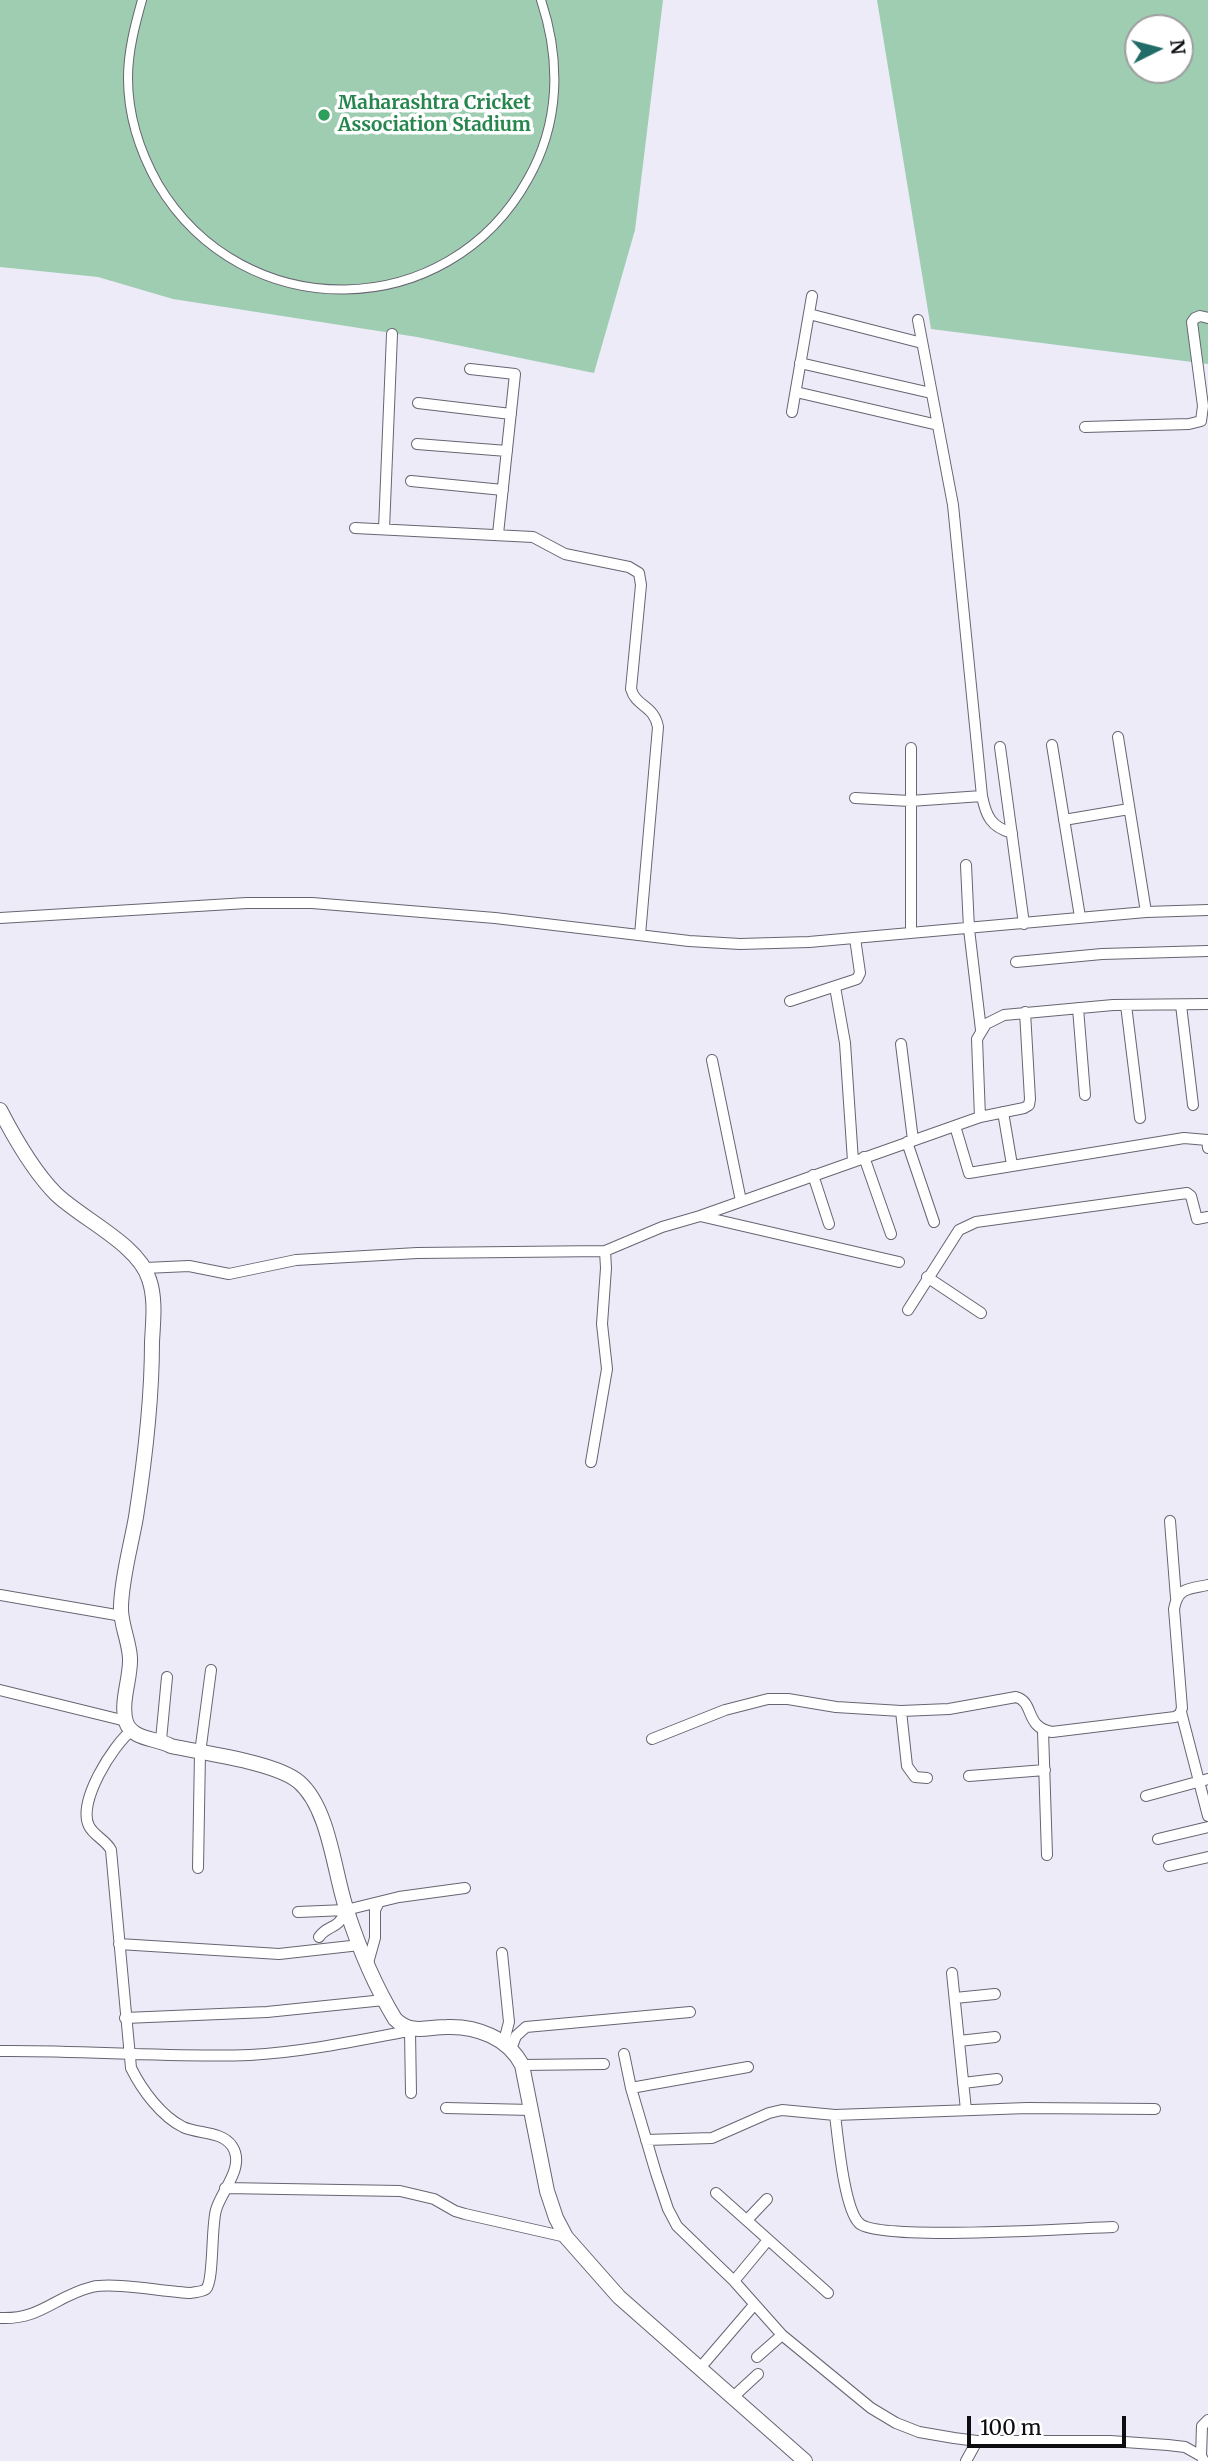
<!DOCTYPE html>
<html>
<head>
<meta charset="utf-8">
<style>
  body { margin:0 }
  #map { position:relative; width:1208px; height:2461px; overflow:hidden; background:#eeebf9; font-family:Merriweather,serif }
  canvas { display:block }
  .north { position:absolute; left:1124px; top:14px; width:70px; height:70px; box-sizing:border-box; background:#fff; border:2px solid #9e9e9f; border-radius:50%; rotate:84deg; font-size:19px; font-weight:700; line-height:28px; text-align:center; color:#0d0c10 }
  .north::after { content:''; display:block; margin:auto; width:24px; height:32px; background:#216c67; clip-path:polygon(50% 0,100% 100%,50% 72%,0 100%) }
  .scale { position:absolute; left:967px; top:2416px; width:159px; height:32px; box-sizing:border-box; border:4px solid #0d0c10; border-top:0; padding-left:9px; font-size:21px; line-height:24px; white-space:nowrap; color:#0d0c10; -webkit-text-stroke:5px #fff; paint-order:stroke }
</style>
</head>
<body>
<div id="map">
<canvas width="1208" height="2461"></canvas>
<div class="north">N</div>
<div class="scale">100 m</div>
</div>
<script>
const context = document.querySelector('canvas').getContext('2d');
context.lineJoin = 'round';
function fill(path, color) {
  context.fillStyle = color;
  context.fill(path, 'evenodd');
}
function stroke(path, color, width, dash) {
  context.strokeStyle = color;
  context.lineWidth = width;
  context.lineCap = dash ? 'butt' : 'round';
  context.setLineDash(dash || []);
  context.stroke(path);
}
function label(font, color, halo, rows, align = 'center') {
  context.font = font + ' Merriweather,serif';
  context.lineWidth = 7;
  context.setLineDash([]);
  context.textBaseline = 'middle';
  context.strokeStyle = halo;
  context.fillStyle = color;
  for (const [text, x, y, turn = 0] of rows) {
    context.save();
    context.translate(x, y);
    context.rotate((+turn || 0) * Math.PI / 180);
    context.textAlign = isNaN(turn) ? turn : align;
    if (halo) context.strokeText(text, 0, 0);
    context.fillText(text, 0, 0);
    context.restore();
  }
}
fill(new Path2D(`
  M 0,0 L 663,0 L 635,230 L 594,373 L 417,337 L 173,299 L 98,277 L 0,267 Z
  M 877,0 L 1208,0 L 1208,364 L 931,329 ZM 1138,28 L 1180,28 L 1180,70 L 1138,70 Z`), '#9ecdb2');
const pedestrian = new Path2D(`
  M 142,0 C 135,25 128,51 128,78 C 128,115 140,152 158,184 C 243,327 448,324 528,179 C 560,123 561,60 541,0`);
const minor = new Path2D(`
  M 809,314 L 922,343
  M 918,320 L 953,505 L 982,796 C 986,816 991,827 1012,833
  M 800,363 L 931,393
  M 470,369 L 515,374 L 498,534
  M 796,392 L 938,425
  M 418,403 L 511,414
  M 792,412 L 812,296
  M 1085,427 L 1189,424 L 1201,421 L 1203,406 L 1192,322 L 1195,318 L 1200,316 L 1208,318
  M 417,444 L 507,451
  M 411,481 L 503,490
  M 355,528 L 533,537 L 565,554 L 629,567 L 639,573 L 641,585 L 631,689 C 636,707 654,705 658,727 L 640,935
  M 384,529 L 392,334
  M 1118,737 L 1146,912
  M 1052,745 L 1080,917
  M 1000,747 L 1024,924
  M 855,798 L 910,801 L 982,796
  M 1064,820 L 1129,809
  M 966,865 L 969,929 L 981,1030
  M 0,918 L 247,903 L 312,903 L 495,918 L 689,941 L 740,944 L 809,942 L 1146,912 L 1208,910
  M 911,933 L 911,748
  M 1016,962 L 1102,954 L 1208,951
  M 835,987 L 845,1043 L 853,1161
  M 790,1001 L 857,979 L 860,973 L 855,938
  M 1126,1005 L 1140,1118
  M 1181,1005 L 1193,1105
  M 1078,1008 L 1085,1095
  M 901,1044 L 913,1140
  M 712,1060 L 741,1201
  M 1003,1112 L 1012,1165
  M 980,1117 L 977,1039 L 986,1024 L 1004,1015 L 1113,1005 L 1208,1004
  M 955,1126 L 969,1173 L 1184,1138 L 1207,1140 L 1208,1148
  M 907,1142 L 934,1222
  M 864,1157 L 891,1234
  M 813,1175 L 829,1224
  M 700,1216 L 899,1262
  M 145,1268 L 189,1266 L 229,1274 L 296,1260 L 417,1253 L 605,1251 L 662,1227 L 700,1216 L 980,1117 L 1024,1108 L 1029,1105 L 1030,1099 L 1025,1012
  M 927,1277 L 981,1313
  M 908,1310 L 959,1230 L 976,1222 L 1187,1193 L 1191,1196 L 1197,1219 L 1208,1217
  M 591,1462 L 607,1369 L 602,1324 L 606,1268 L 605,1251
  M 1170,1521 L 1176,1598
  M 0,1595 L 122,1616
  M 0,1690 L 126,1721
  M 901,1711 L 907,1766 L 915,1777 L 927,1778
  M 1181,1712 L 1208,1816
  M 1043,1731 L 1047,1855
  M 652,1739 L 725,1710 L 768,1699 L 788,1699 L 836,1707 L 901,1711 L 949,1709 L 1016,1697 C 1035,1702 1024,1727 1052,1732 L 1175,1717 L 1180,1714 L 1182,1708 L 1174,1609 C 1178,1587 1189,1589 1208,1585
  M 161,1740 L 167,1677
  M 969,1776 L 1045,1770
  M 1146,1796 L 1208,1779
  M 1158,1839 L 1208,1827
  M 1169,1866 L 1208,1857
  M 198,1868 L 200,1753 L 211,1670
  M 298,1912 L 346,1910 L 399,1897 L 465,1888
  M 319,1937 C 328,1924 338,1931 346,1910
  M 119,1944 L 279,1954 L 360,1945
  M 502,1953 L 509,2022 L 504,2041
  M 368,1963 L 375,1938 L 375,1910 L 379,1902
  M 952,1973 L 966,2110
  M 955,1998 L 995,1994
  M 125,2018 L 267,2012 L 384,2000
  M 410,2031 L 411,2093
  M 959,2041 L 995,2037
  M 511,2049 L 516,2036 L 526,2027 L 690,2012
  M 0,2051 C 83,2050 167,2058 250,2055 C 305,2052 360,2040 414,2030
  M 624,2054 L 631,2088 L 656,2173 L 668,2209 L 677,2226 L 734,2281 L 782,2335 L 871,2408 L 896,2423 L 919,2432 L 954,2438 L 977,2441 L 1110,2441 L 1168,2445 L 1185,2447 L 1201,2456 L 1204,2461
  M 522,2065 L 604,2064
  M 963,2083 L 997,2079
  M 631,2088 L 748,2067
  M 446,2108 L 531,2110
  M 835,2115 C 838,2138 844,2208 859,2223 C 877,2242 1077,2228 1113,2227
  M 646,2140 L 712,2138 L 769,2113 L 782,2110 L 835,2115 L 1027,2108 L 1155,2109
  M 225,2188 L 400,2191 L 434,2199 L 455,2211 L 465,2214 L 566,2237
  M 716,2193 L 828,2293
  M 747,2220 L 767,2199
  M 734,2281 L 768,2240
  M 0,2318 C 41,2320 55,2296 92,2287 C 114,2282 165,2292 191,2293 C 195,2292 202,2292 206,2289 C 214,2281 211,2227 216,2210 C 221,2191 246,2167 232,2146 C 222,2131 198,2134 183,2127 C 161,2116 142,2090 131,2068 L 111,1850 C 106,1840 94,1836 89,1826 C 77,1802 113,1745 132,1730
  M 757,2357 L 782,2335
  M 700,2368 L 754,2305
  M 733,2397 L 758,2374
  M 1201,2456 L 1202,2426 L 1208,2420
  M 966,2461 L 977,2441`);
const tertiary = new Path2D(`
  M 0,1110 C 15,1139 33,1171 56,1194 C 82,1219 139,1245 149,1279 C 156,1299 153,1322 152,1342 C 152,1400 145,1459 136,1517 C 131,1546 122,1576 121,1606 C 120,1623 129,1640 130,1658 C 131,1678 120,1702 126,1722 C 132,1740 157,1738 171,1746 C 202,1753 276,1762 299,1782 C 330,1809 334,1874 347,1911 C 359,1948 375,1986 395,2019 C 411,2035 427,2027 447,2027 C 477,2026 508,2038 522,2065 L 547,2191 L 556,2218 L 566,2237 L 619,2297 L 805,2461`);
stroke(pedestrian, '#676571', 10);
stroke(minor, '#676571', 12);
stroke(tertiary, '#676571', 16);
stroke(pedestrian, '#fff', 8);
stroke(minor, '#fff', 10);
stroke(tertiary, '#fff', 14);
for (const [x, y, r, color] of [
  [324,115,7,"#2e9e5b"]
]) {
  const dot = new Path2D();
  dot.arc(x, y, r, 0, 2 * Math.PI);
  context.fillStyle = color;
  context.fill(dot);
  stroke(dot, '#fff', 2.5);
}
label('bold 19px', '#27864d', '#fff', [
  ["Maharashtra Cricket",338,104],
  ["Association Stadium",338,126]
], 'left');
</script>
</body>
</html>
